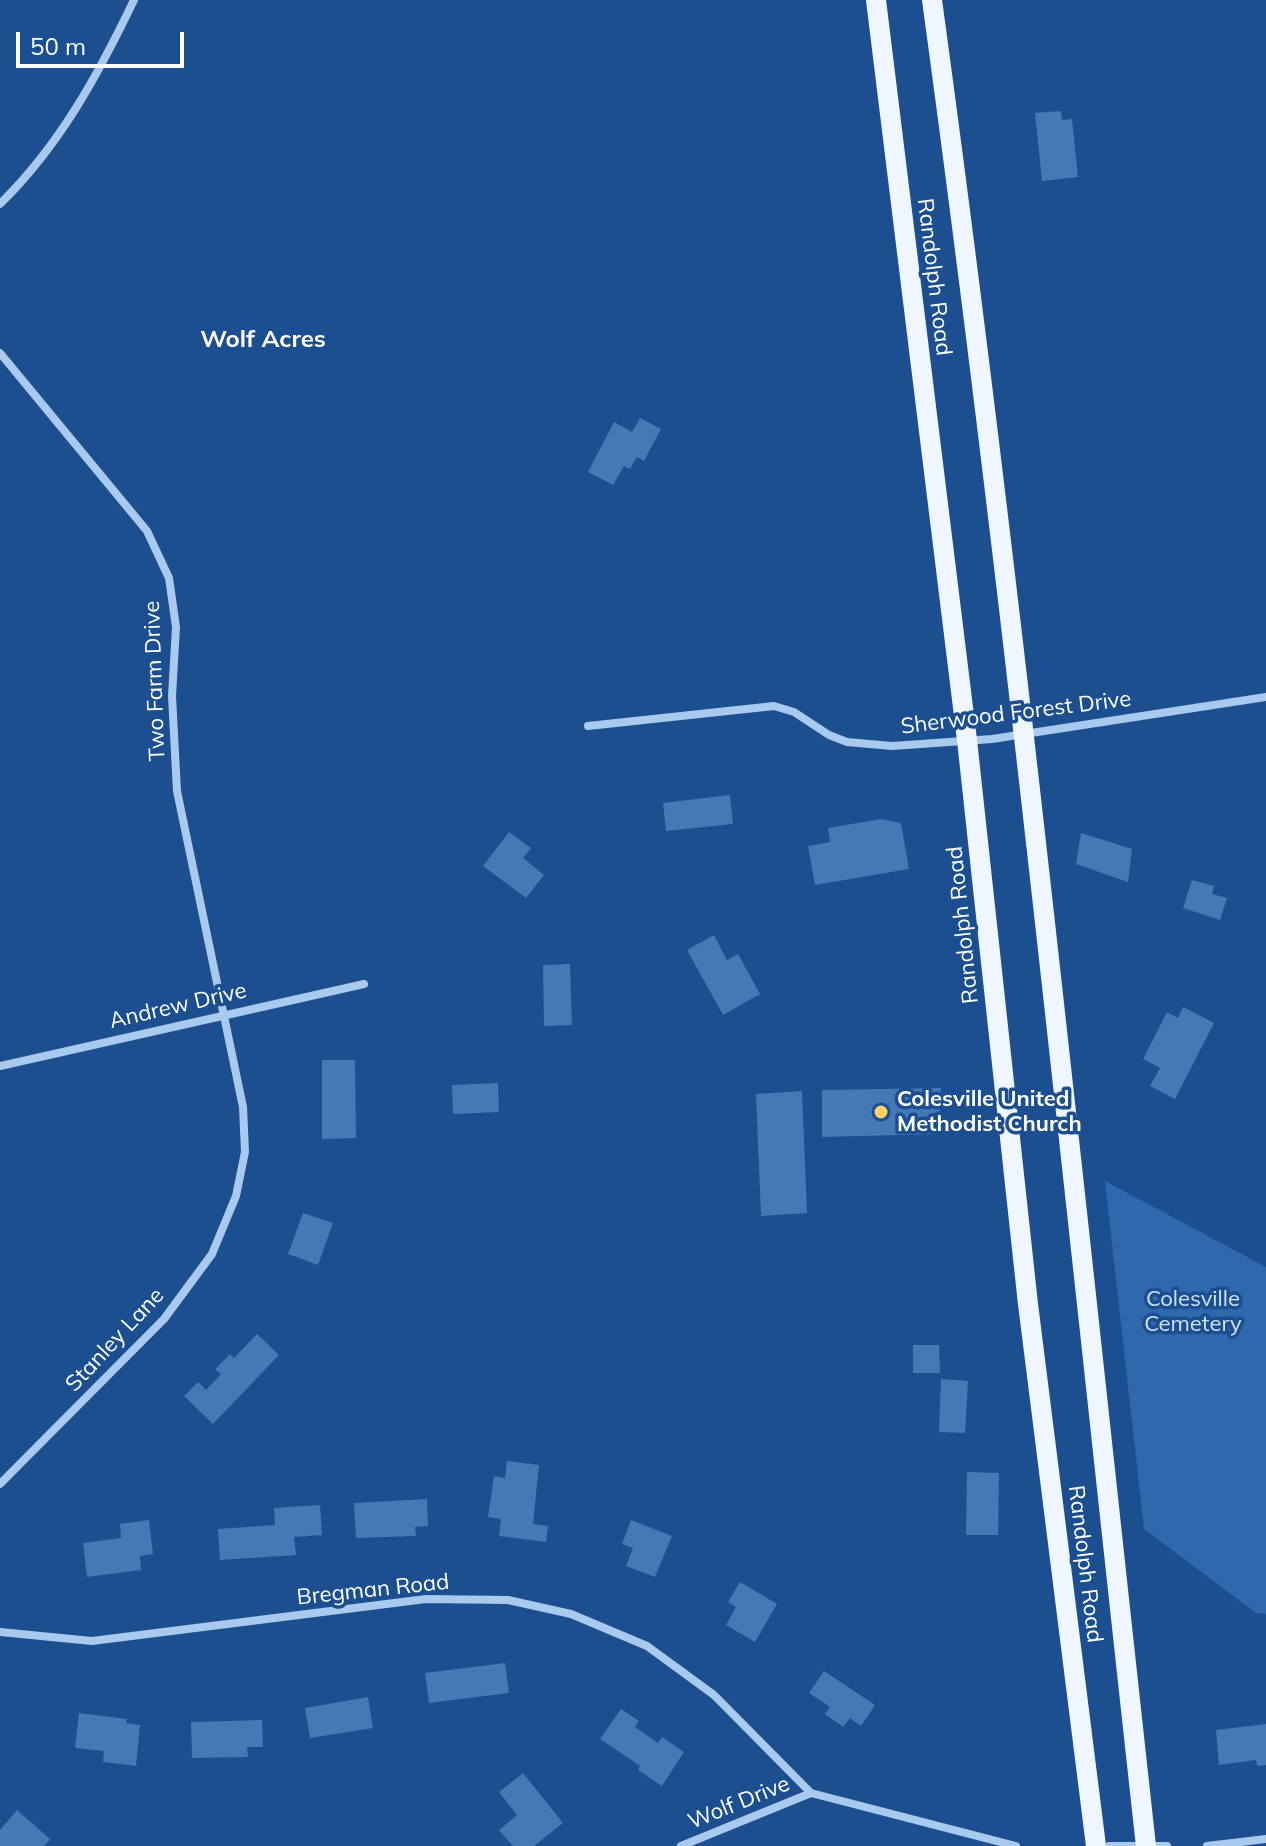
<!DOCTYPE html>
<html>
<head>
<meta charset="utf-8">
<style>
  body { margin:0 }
  #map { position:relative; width:1266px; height:1846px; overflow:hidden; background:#1b4f8f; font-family:Mulish,sans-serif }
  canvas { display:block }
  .scale { position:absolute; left:16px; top:32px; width:168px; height:36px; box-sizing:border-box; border:4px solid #fff; border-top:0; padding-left:10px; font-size:24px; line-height:28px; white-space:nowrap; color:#fff; -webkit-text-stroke:6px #1b4f8f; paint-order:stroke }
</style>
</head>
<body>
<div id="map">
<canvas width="1266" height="1846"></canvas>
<div class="scale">50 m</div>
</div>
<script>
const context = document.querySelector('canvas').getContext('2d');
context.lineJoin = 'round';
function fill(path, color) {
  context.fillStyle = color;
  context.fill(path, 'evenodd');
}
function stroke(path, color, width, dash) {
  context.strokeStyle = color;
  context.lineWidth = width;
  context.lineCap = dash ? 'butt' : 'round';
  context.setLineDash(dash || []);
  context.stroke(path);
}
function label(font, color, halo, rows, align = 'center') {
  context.font = font + ' Mulish,sans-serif';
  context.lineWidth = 7;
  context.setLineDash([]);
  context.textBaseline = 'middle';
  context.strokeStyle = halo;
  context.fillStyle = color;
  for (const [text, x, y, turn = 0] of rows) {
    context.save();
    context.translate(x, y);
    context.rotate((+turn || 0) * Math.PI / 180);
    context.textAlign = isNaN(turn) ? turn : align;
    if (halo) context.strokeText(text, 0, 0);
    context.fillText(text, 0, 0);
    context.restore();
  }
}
fill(new Path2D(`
  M 1105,1181 L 1266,1267 L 1266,1614 L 1256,1613 L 1144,1529 Z`), '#2e69ad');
fill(new Path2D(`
  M 1061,111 L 1062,120 L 1072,119 L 1078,177 L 1042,181 L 1035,113 Z
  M 640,418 L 661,429 L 644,461 L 637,457 L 630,469 L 624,466 L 613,485 L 588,472 L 614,422 L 632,432 Z
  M 730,795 L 733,824 L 666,831 L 663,803 Z
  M 881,819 L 901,823 L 909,869 L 815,885 L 808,846 L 830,842 L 828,828 Z
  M 509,832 L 531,848 L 523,858 L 544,875 L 526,898 L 483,866 Z
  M 1081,833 L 1132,849 L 1128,882 L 1076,864 Z
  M 1192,880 L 1214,886 L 1212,894 L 1227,898 L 1220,920 L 1183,908 Z
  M 714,935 L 727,960 L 738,954 L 760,994 L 723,1015 L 687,950 Z
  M 570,964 L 572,1025 L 544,1026 L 543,965 Z
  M 1183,1007 L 1214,1023 L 1175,1099 L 1150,1086 L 1160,1068 L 1143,1059 L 1167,1012 L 1178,1018 Z
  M 322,1060 L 355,1060 L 356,1138 L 322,1139 Z
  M 498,1083 L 499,1112 L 453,1114 L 452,1085 Z
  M 941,1088 L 939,1134 L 822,1137 L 822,1090 Z
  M 802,1091 L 807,1213 L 761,1216 L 756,1094 Z
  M 303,1213 L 333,1223 L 318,1265 L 288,1254 Z
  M 257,1334 L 279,1355 L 213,1424 L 184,1396 L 198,1382 L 206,1390 L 221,1374 L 215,1369 L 230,1354 L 234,1358 Z
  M 913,1345 L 939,1345 L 940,1373 L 913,1373 Z
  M 941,1379 L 968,1381 L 965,1433 L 939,1432 Z
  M 507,1461 L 539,1465 L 533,1524 L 548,1526 L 546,1542 L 499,1536 L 501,1519 L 488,1517 L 494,1476 L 505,1478 Z
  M 967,1472 L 999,1473 L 998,1535 L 966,1535 Z
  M 427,1499 L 428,1526 L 415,1527 L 416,1536 L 356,1538 L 354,1503 Z
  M 320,1505 L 322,1535 L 294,1537 L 296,1555 L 220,1560 L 218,1529 L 275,1525 L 274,1508 Z
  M 149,1520 L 153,1554 L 140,1556 L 141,1570 L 87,1577 L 83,1543 L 121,1538 L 120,1524 Z
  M 631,1520 L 672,1536 L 655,1577 L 626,1566 L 633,1548 L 622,1544 Z
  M 740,1582 L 777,1604 L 755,1642 L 726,1625 L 736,1607 L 728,1602 Z
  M 505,1663 L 509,1693 L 429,1703 L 425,1673 Z
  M 824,1671 L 875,1705 L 861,1726 L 850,1718 L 843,1727 L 825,1714 L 830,1707 L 809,1693 Z
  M 368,1697 L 373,1728 L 310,1738 L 305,1708 Z
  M 621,1709 L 639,1721 L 635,1727 L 658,1743 L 662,1737 L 684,1752 L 662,1786 L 638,1770 L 640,1766 L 600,1739 Z
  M 79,1713 L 127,1719 L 126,1723 L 140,1725 L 136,1766 L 103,1762 L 104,1751 L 75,1748 Z
  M 262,1720 L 263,1747 L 247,1747 L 248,1757 L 192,1758 L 191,1722 Z
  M 1266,1724 L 1266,1765 L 1257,1766 L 1256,1760 L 1219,1765 L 1216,1730 Z
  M 523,1773 L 563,1823 L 534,1846 L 513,1846 L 499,1830 L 517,1815 L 499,1792 Z
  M 17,1810 L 50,1839 L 44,1846 L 0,1846 L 0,1830 Z`), '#4478b7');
stroke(new Path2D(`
  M 0,204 C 60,145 98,75 134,0
  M 0,353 L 147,531 L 169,578 L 176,627 L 172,696 L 177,791 L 243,1107 L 245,1152 L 236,1196 L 212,1254 L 164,1319 L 0,1484
  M 588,726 L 774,706 L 794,712 L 829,735 L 847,742 L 892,746 L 992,739 L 1266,697
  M 0,1066 L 364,984
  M 0,1632 L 92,1641 L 426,1599 L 508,1600 L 571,1614 L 647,1646 L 714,1695 L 811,1793 L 1016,1846
  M 681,1846 L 811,1793
  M 1109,1846 L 1167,1846
  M 1207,1846 L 1266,1839`), '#a9c9ee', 8);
stroke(new Path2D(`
  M 876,0 L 967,740 L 1028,1304 L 1096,1846
  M 932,0 C 1016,614 1078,1230 1146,1846`), '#f0f6ff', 20);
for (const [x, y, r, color] of [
  [881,1112,8,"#ffd166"]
]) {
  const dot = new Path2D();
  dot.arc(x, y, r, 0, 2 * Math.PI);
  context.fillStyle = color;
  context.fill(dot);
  stroke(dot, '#1b4f8f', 3);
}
label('22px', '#fff', '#1b4f8f', [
  ["Randolph Road",934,277,83],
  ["Two Farm Drive",155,681,-92],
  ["Sherwood Forest Drive",1016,713,-7],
  ["Randolph Road",963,925,-96],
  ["Andrew Drive",178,1006,-13],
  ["Stanley Lane",115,1340,-47],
  ["Randolph Road",1085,1564,83],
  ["Bregman Road",373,1590,-6],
  ["Wolf Drive",739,1803,-22]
]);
label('bold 22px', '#fff', '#1b4f8f', [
  ["Colesville United",897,1099],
  ["Methodist Church",897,1124]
], 'left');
label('22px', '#cfe3fa', '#1b4f8f', [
  ["Colesville",1193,1299],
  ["Cemetery",1193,1324]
]);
label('bold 24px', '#fff', '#1b4f8f', [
  ["Wolf Acres",263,340]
]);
</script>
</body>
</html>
